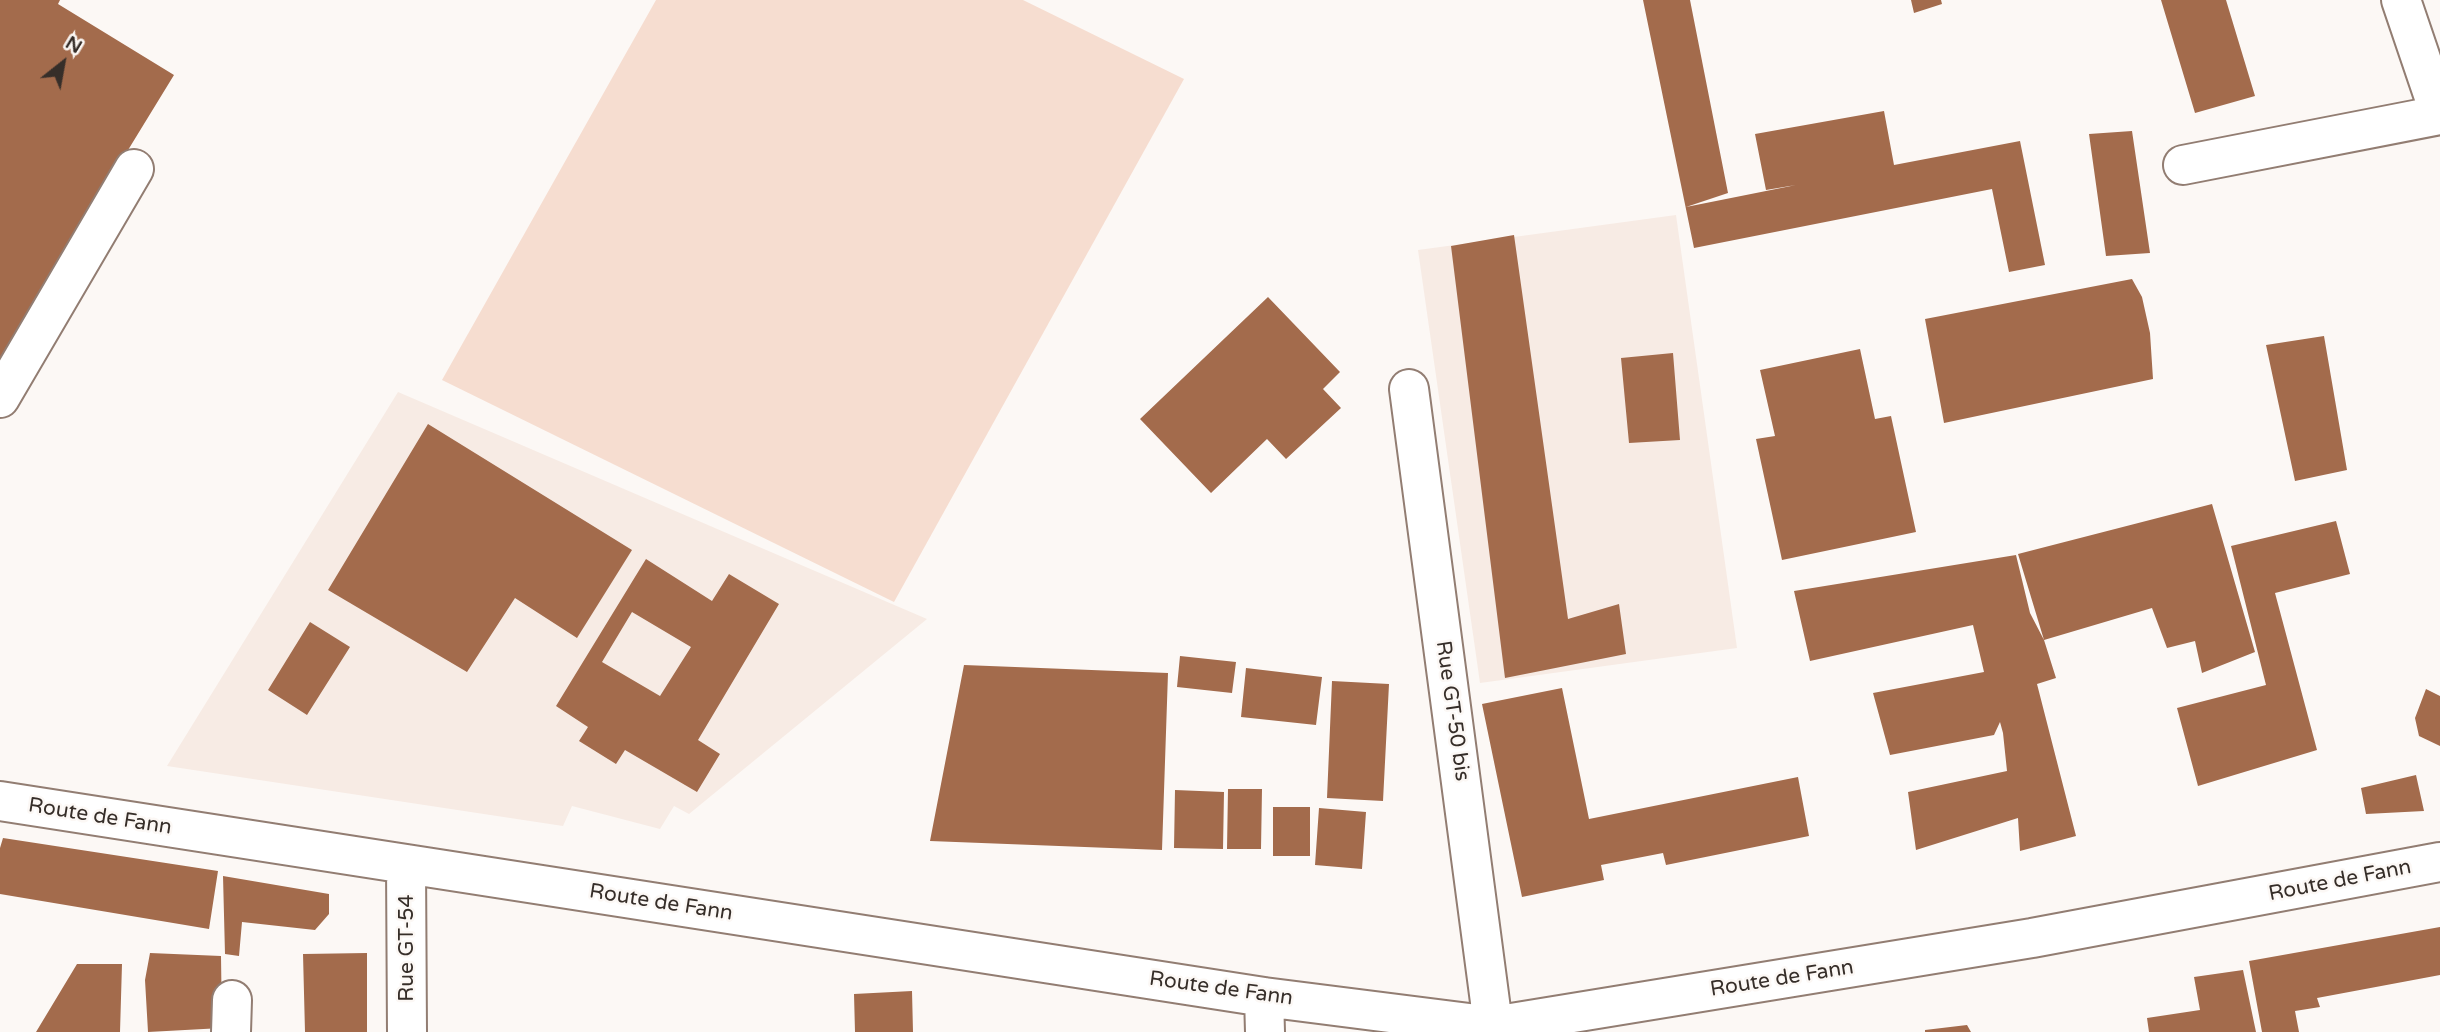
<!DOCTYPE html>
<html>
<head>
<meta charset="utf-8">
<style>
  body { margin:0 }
  #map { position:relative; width:2440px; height:1032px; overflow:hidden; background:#fcf8f5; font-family:"Varela Round",sans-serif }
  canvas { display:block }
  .north { position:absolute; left:28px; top:28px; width:70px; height:70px; -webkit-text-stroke:5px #fcf8f5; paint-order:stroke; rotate:31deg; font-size:19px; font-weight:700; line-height:28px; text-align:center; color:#362e29 }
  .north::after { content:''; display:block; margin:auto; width:24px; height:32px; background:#362e29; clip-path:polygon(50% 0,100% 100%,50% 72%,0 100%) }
</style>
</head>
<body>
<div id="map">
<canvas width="2440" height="1032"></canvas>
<div class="north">N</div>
</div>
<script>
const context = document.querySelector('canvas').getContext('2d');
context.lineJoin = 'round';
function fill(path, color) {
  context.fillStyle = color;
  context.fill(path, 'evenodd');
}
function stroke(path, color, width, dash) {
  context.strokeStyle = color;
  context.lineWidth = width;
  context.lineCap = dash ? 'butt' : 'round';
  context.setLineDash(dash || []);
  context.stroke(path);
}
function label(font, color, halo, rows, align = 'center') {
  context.font = font + ' "Varela Round",sans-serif';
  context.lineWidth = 5;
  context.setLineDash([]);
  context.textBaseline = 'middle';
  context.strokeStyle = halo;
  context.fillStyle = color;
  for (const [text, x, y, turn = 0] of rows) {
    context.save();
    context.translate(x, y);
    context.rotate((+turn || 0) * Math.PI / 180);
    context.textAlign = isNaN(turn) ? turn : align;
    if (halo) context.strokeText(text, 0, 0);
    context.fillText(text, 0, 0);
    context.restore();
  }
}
fill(new Path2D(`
  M 1676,215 L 1737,648 L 1480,683 L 1418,250 Z
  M 398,392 L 927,619 L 689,814 L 674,806 L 660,829 L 572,806 L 563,826 L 167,766 Z`), '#f7ebe4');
fill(new Path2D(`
  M 656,0 L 1023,0 L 1184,79 L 894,602 L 442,380 Z`), '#f6ddd0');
fill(new Path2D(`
  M 0,0 L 60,0 L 58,4 L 174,75 L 0,359 Z
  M 1643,0 L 1690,0 L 1728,193 L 1686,207 L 1796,185 L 1766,190 L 1755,134 L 1884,111 L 1894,165 L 2020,141 L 2045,265 L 2009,272 L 1992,189 L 1694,248 Z
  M 1911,0 L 1941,0 L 1942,4 L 1914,13 Z
  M 2161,0 L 2226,0 L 2255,96 L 2195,113 Z
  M 2132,131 L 2150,253 L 2106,256 L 2089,134 Z
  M 1514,235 L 1568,619 L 1619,604 L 1626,654 L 1505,678 L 1451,246 Z
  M 2132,279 L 2142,297 L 2150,333 L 2153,379 L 1944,423 L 1925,319 Z
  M 1268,297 L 1340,372 L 1323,389 L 1341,408 L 1286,459 L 1267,439 L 1211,493 L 1140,419 Z
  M 2324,336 L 2347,470 L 2295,481 L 2266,345 Z
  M 1860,349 L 1875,419 L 1891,416 L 1916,532 L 1782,560 L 1756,439 L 1775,436 L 1760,370 Z
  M 1673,353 L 1680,440 L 1629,443 L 1621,358 Z
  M 428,424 L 632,550 L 577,638 L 515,598 L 467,672 L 328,590 Z
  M 2212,504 L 2255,652 L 2202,673 L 2195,641 L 2167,648 L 2152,608 L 2044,640 L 2056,678 L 2037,684 L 2076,836 L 2020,851 L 2018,818 L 1916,850 L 1908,792 L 2007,771 L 2003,733 L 2000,722 L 1994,735 L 1890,755 L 1873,693 L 1984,672 L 1973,625 L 1810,661 L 1794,591 L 2016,555 L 2030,613 L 2044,640 L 2018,554 Z
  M 2336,521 L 2350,574 L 2275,593 L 2317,750 L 2198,786 L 2177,708 L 2266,685 L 2231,546 Z
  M 646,559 L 712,601 L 729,574 L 779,604 L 698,740 L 720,754 L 697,792 L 625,750 L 616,764 L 579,741 L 588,727 L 556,706 ZM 632,612 L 691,647 L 660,696 L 602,662 Z
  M 310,622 L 350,647 L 307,715 L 268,690 Z
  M 1180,656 L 1236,662 L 1232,693 L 1177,687 Z
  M 964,665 L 1168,673 L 1162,850 L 930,841 Z
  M 1246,668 L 1322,677 L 1316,725 L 1241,717 Z
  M 1332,681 L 1389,684 L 1383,801 L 1327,798 Z
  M 1562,688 L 1589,819 L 1798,777 L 1809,836 L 1666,865 L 1663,853 L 1601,865 L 1604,880 L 1522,897 L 1482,704 Z
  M 2426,689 L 2440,696 L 2440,746 L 2419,736 L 2415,718 Z
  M 2416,775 L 2424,811 L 2366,814 L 2361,788 Z
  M 1228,789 L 1262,789 L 1261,849 L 1227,849 Z
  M 1175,790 L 1224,792 L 1223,849 L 1174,848 Z
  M 1273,807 L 1310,807 L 1310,856 L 1273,856 Z
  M 1319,808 L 1366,812 L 1362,869 L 1315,865 Z
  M 3,838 L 218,871 L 209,929 L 0,894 L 0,848 Z
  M 223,876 L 329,894 L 329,914 L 315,930 L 242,922 L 239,956 L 225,954 Z
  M 2440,927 L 2440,975 L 2317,998 L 2320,1007 L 2295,1011 L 2299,1032 L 2262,1032 L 2249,961 Z
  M 150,953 L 221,956 L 222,1028 L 148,1032 L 145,980 Z
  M 367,953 L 367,1032 L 305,1032 L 303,954 Z
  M 77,964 L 122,964 L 120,1032 L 36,1032 Z
  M 2243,970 L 2256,1032 L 2149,1032 L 2147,1018 L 2200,1010 L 2194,977 Z
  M 912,991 L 913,1032 L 855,1032 L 854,994 Z
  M 1967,1025 L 1971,1032 L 1925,1032 L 1925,1030 Z`), '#a36b4c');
const minor = new Path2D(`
  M 2183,165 L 2440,115
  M 1409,389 L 1494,1032
  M 0,398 L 134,169
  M 0,801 L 1264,997 L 1493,1026 L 2032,938 L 2440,862
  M 406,864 L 407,1032
  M 1264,997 L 1265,1032
  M 231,1032 L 232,1000`);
const major = new Path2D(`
  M 2401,0 L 2440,115`);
stroke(minor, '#927d72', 42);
stroke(major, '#927d72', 42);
stroke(minor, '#fff', 38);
stroke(major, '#fff', 38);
label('21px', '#362e29', '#fcf8f5', [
  ["Rue GT-50 bis",1452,711,82],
  ["Route de Fann",100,817,9],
  ["Route de Fann",2340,881,-11],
  ["Route de Fann",661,903,9],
  ["Rue GT-54",407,948,-90],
  ["Route de Fann",1782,979,-9],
  ["Route de Fann",1221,989,8]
]);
</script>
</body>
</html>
